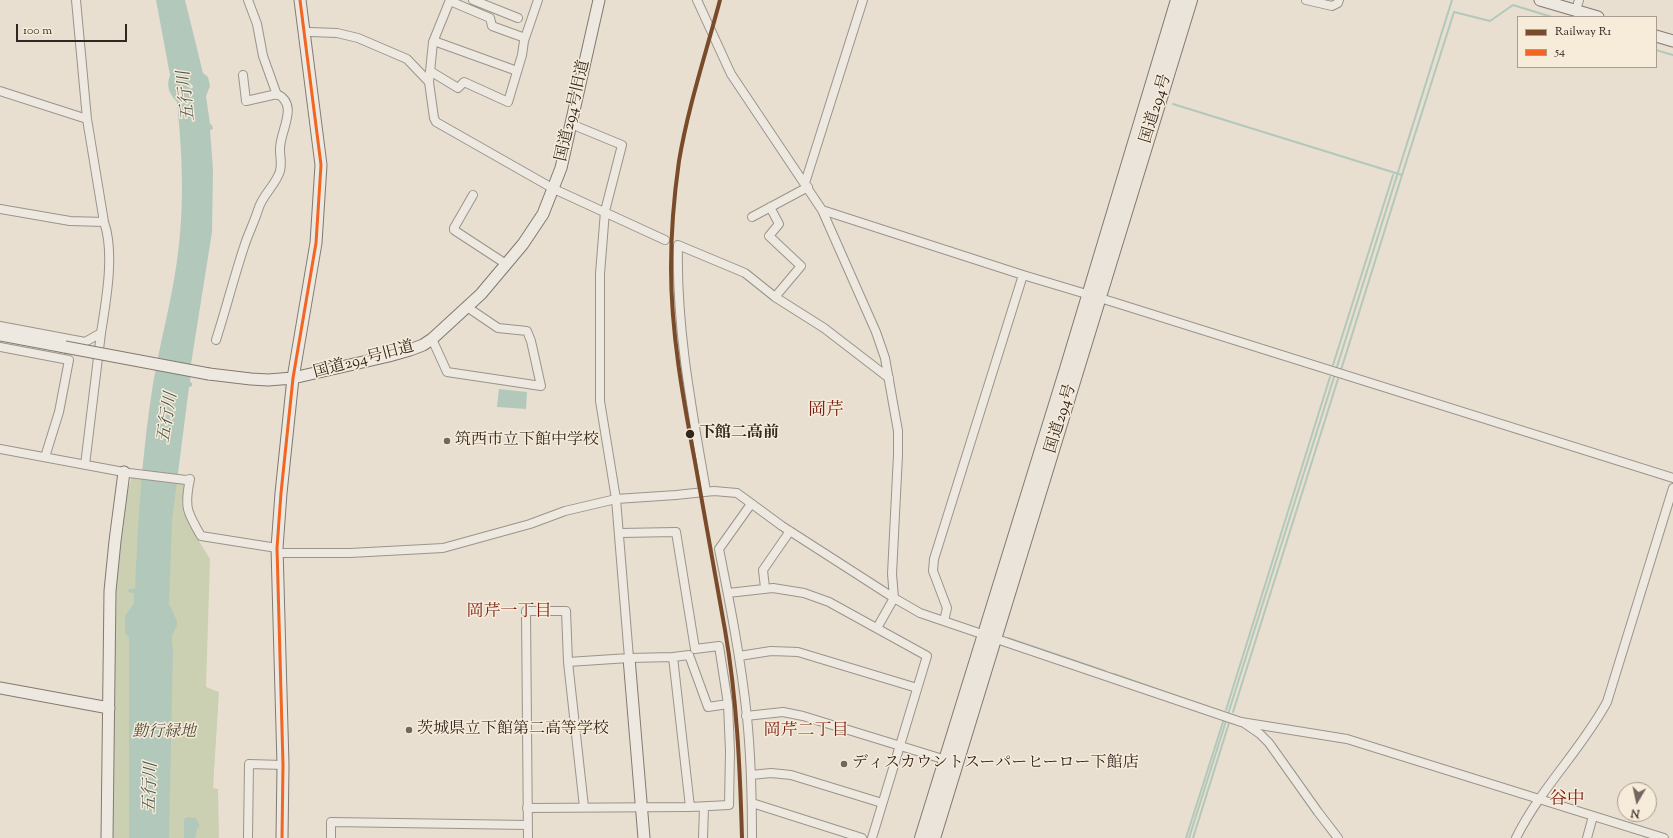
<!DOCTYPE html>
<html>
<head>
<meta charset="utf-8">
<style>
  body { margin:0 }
  #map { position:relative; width:1673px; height:838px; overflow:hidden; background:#e8dfd0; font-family:"Sorts Mill Goudy",serif }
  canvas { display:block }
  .legend { position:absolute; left:1517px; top:16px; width:140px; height:52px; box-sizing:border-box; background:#f7ecda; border:1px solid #a89d90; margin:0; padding:5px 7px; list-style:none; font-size:12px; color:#322620 }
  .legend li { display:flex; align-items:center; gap:8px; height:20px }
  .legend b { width:20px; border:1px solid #a89d90 }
  .north { position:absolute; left:1617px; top:782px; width:40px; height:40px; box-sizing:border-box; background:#f7ecda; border:1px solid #a89d90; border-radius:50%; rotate:189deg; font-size:11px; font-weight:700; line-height:16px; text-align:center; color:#322620 }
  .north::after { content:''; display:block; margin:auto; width:14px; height:18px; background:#72675e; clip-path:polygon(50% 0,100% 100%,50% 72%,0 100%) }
  .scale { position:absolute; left:16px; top:24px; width:111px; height:18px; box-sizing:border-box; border:2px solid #322620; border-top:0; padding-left:5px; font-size:12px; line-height:14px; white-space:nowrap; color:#322620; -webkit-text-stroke:3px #f7ecda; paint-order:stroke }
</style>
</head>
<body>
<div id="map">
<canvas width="1673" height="838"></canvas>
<ul class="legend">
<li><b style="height:5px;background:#7a4b2a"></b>Railway R1</li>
<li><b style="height:5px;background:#f26522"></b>54</li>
</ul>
<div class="north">N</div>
<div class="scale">100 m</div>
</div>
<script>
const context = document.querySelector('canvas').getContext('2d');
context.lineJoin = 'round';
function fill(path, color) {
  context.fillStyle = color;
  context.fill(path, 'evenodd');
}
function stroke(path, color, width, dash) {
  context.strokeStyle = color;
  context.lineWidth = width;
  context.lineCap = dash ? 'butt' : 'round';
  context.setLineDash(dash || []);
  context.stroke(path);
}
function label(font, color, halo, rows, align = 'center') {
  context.font = font + ' "Sorts Mill Goudy","Noto Serif JP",serif';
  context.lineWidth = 3;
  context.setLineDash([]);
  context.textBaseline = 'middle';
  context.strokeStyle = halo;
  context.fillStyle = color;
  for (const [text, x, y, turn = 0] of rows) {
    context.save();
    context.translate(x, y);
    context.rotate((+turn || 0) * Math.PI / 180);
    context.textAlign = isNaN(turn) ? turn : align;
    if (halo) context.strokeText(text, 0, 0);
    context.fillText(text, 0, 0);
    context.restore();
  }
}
fill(new Path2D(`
  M 132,476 L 183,483 L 185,486 L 182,503 L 184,512 L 199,535 L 199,541 L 210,559 L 206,687 L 219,692 L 213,788 L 218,789 L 219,838 L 111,838 L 116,570 L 125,500 Z`), '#ccd0b2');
fill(new Path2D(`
  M 156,0 L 185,0 L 203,73 L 208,77 L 210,86 L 206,96 L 210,124 L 212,125 L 213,129 L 210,130 L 213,170 L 212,232 L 191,364 L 190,382 L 192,383 L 192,386 L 189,387 L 172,520 L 169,604 L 177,621 L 177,625 L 172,636 L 172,646 L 173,647 L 169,838 L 129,838 L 129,638 L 125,633 L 125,616 L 134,603 L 134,593 L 128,592 L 129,589 L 135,589 C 138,521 142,452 153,384 C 159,347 169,311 175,274 C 185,215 183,161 177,102 C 169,93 166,87 170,75 Z
  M 499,389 L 527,392 L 526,409 L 497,407 Z
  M 188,817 L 196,818 L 200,826 L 197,829 L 195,838 L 184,838 L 184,819 Z`), '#b2c8bb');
stroke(new Path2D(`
  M 1656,50 L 1673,55
  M 1173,104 L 1402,175 L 1454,12 L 1490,21 L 1513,5 L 1552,17
  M 1333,365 L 1393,175
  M 1336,370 L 1452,0
  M 1341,370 L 1402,175
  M 1008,638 L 1105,671
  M 1114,674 L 1228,714 L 1335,374
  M 1226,710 L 1330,377
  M 1233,712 L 1338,379
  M 1186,838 L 1223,722
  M 1189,838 L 1226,721
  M 1193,838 L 1229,723`), '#b2c8bb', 2);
const street = new Path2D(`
  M 248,0 L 257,24 L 263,56 L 277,95
  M 450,0 L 433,42 L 429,82 L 434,118 L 436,122 L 554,189 L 665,240
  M 473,0 L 518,18
  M 697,0 L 731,74 L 822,210 L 876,332 L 885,358 L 898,431 L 898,455 L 892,574 L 894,598 L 877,628
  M 1306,0 L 1332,6 L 1338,3 L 1339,0
  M 450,1 L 490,18 L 492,26 L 525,38
  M 1576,10 L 1579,0
  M 310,32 L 337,33 L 358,38 L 407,59 L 429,82
  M 434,41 L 517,71
  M 430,71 L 458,88 L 464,82 L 508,102 L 522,55 L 524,41 L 538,0
  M 0,91 L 87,119
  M 571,124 L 622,145 L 605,211 L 600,274 L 600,401 L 616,499 L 629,658
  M 805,183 L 863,0
  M 473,195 L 454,228 L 454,230 L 506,264
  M 770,207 L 779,224 L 769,236 L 801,266 L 775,297
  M 0,209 L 70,221 L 104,222
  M 822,210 L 1023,275 L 1113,302 L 1673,478
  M 752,217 L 808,187
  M 0,326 L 85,342 L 101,333 C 106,301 115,253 104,222 L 87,119 L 76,0
  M 432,339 L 447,372 L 541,386 L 531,341 L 527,331 L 498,328 L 467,307
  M 216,340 C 226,309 234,277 244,247 C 248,234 254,223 258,210 C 262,195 276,185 280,171 C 282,163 280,157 280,150 C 279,132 300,105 277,94 L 246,101 L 243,75
  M 0,347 L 69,360 L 59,412 L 45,457
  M 0,449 L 129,473 L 186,480 L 190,479 C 184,507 187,512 201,536 L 277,548
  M 85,465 L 101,333
  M 706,491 C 692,410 676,328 678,245 L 745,273 L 775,297 L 824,328 L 889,378
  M 751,504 L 719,549 C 730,604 741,660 747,717 C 751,757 752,797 752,838
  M 278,553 L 350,553 L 443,548 L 530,524 L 565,511 L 616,499 L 676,495 L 714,491 L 737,493 L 782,526 L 894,598 L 920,613 L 1241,722 L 1347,739 L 1664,838
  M 765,588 L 763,570 L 790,531
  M 728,593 L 773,588 L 804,593 L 829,602 L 927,656 L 872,838
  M 944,621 L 947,608 L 933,571 L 934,559 L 1023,275
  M 739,656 L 771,651 L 798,652 L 917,688
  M 673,657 L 689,655 L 708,707 L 728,704
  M 568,662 L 584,807
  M 746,716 L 783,712 L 803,716 L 946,760
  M 1244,723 L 1260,734 L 1269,743 L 1318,812 L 1338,838
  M 751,775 L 771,773 L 791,775 L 882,803
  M 752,803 L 862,838
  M 527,808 L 690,807 L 729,805 L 730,751 L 728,704 L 719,646 L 695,649 L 676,532 L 620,533
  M 248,838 L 249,764 L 283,765
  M 331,838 L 331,822 L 528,825
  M 528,838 L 526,611 L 566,611 L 568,662 L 629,658 L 673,657 L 690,807
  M 703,838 L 704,807
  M 1516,838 C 1540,789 1581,750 1607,702 L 1673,488
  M 1587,838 L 1593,816`);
const secondary = new Path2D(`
  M 1540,0 L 1598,17
  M 1656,36 L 1673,41
  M 0,335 L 65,347
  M 209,374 L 251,379 L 268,380 L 293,378 L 389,356 L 410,350 L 423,345 L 432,339 L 481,294 L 523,244 L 543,214 L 561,168 L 599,0
  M 629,658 L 644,838
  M 0,688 L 109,708
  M 107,838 L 110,591 L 115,541 L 124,472
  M 282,838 L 283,765 L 277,548 L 281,493 L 293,378 L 316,243 L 321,165 L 300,0`);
const highway = new Path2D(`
  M 922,838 L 1067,369 L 1178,0
  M 933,838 L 1190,0`);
stroke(street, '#9a948b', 10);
stroke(secondary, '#817a72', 13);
stroke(highway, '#817a72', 16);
stroke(street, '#ede8e0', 8);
stroke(secondary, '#ede8e0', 11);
stroke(highway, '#eae4db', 14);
const secondaryBridge = new Path2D(`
  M 65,347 L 209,374`);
stroke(secondaryBridge, '#817a72', 13, []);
stroke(secondaryBridge, '#ede8e0', 11);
stroke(new Path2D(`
  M 282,838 L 283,765 L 277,548 L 281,493 L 293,378 L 316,243 L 321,165 L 300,0`), '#f26522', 3);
stroke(new Path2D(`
  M 720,0 C 706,53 688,107 679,161 C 674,196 671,232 671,268 C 671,333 683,398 695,462 C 705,518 715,574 725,630 C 737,699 740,768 742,838`), '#7a4b2a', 4);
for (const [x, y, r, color] of [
  [690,434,5,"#322620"],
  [447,441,4,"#72675e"],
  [409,730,4,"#72675e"],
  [844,764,4,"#72675e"]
]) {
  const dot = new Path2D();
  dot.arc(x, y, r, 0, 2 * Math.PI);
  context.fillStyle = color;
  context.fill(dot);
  stroke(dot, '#f7ecda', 1.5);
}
label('16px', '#322620', '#f7ecda', [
  ["国道294号",1157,109,-73],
  ["国道294号旧道",574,111,-77],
  ["国道294号旧道",364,361,-15],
  ["国道294号",1062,419,-73]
]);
label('bold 16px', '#322620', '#f7ecda', [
  ["下館二高前",699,434]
], 'left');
label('16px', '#322620', '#f7ecda', [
  ["筑西市立下館中学校",455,441],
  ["茨城県立下館第二高等学校",417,730],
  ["ディスカウントスーパーヒーロー下館店",852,764]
], 'left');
label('italic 16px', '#534e3e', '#f7ecda', [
  ["勤行緑地",164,733]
]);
label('italic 17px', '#52544c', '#f7ecda', [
  ["五行川",188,96,-96],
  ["五行川",169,418,-81],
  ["五行川",152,788,-88]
]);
label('17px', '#7a1f14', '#f7ecda', [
  ["岡芹一丁目",509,613],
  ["岡芹二丁目",806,732]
]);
label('18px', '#7a1f14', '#f7ecda', [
  ["岡芹",826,412],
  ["谷中",1567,801]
]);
</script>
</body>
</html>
